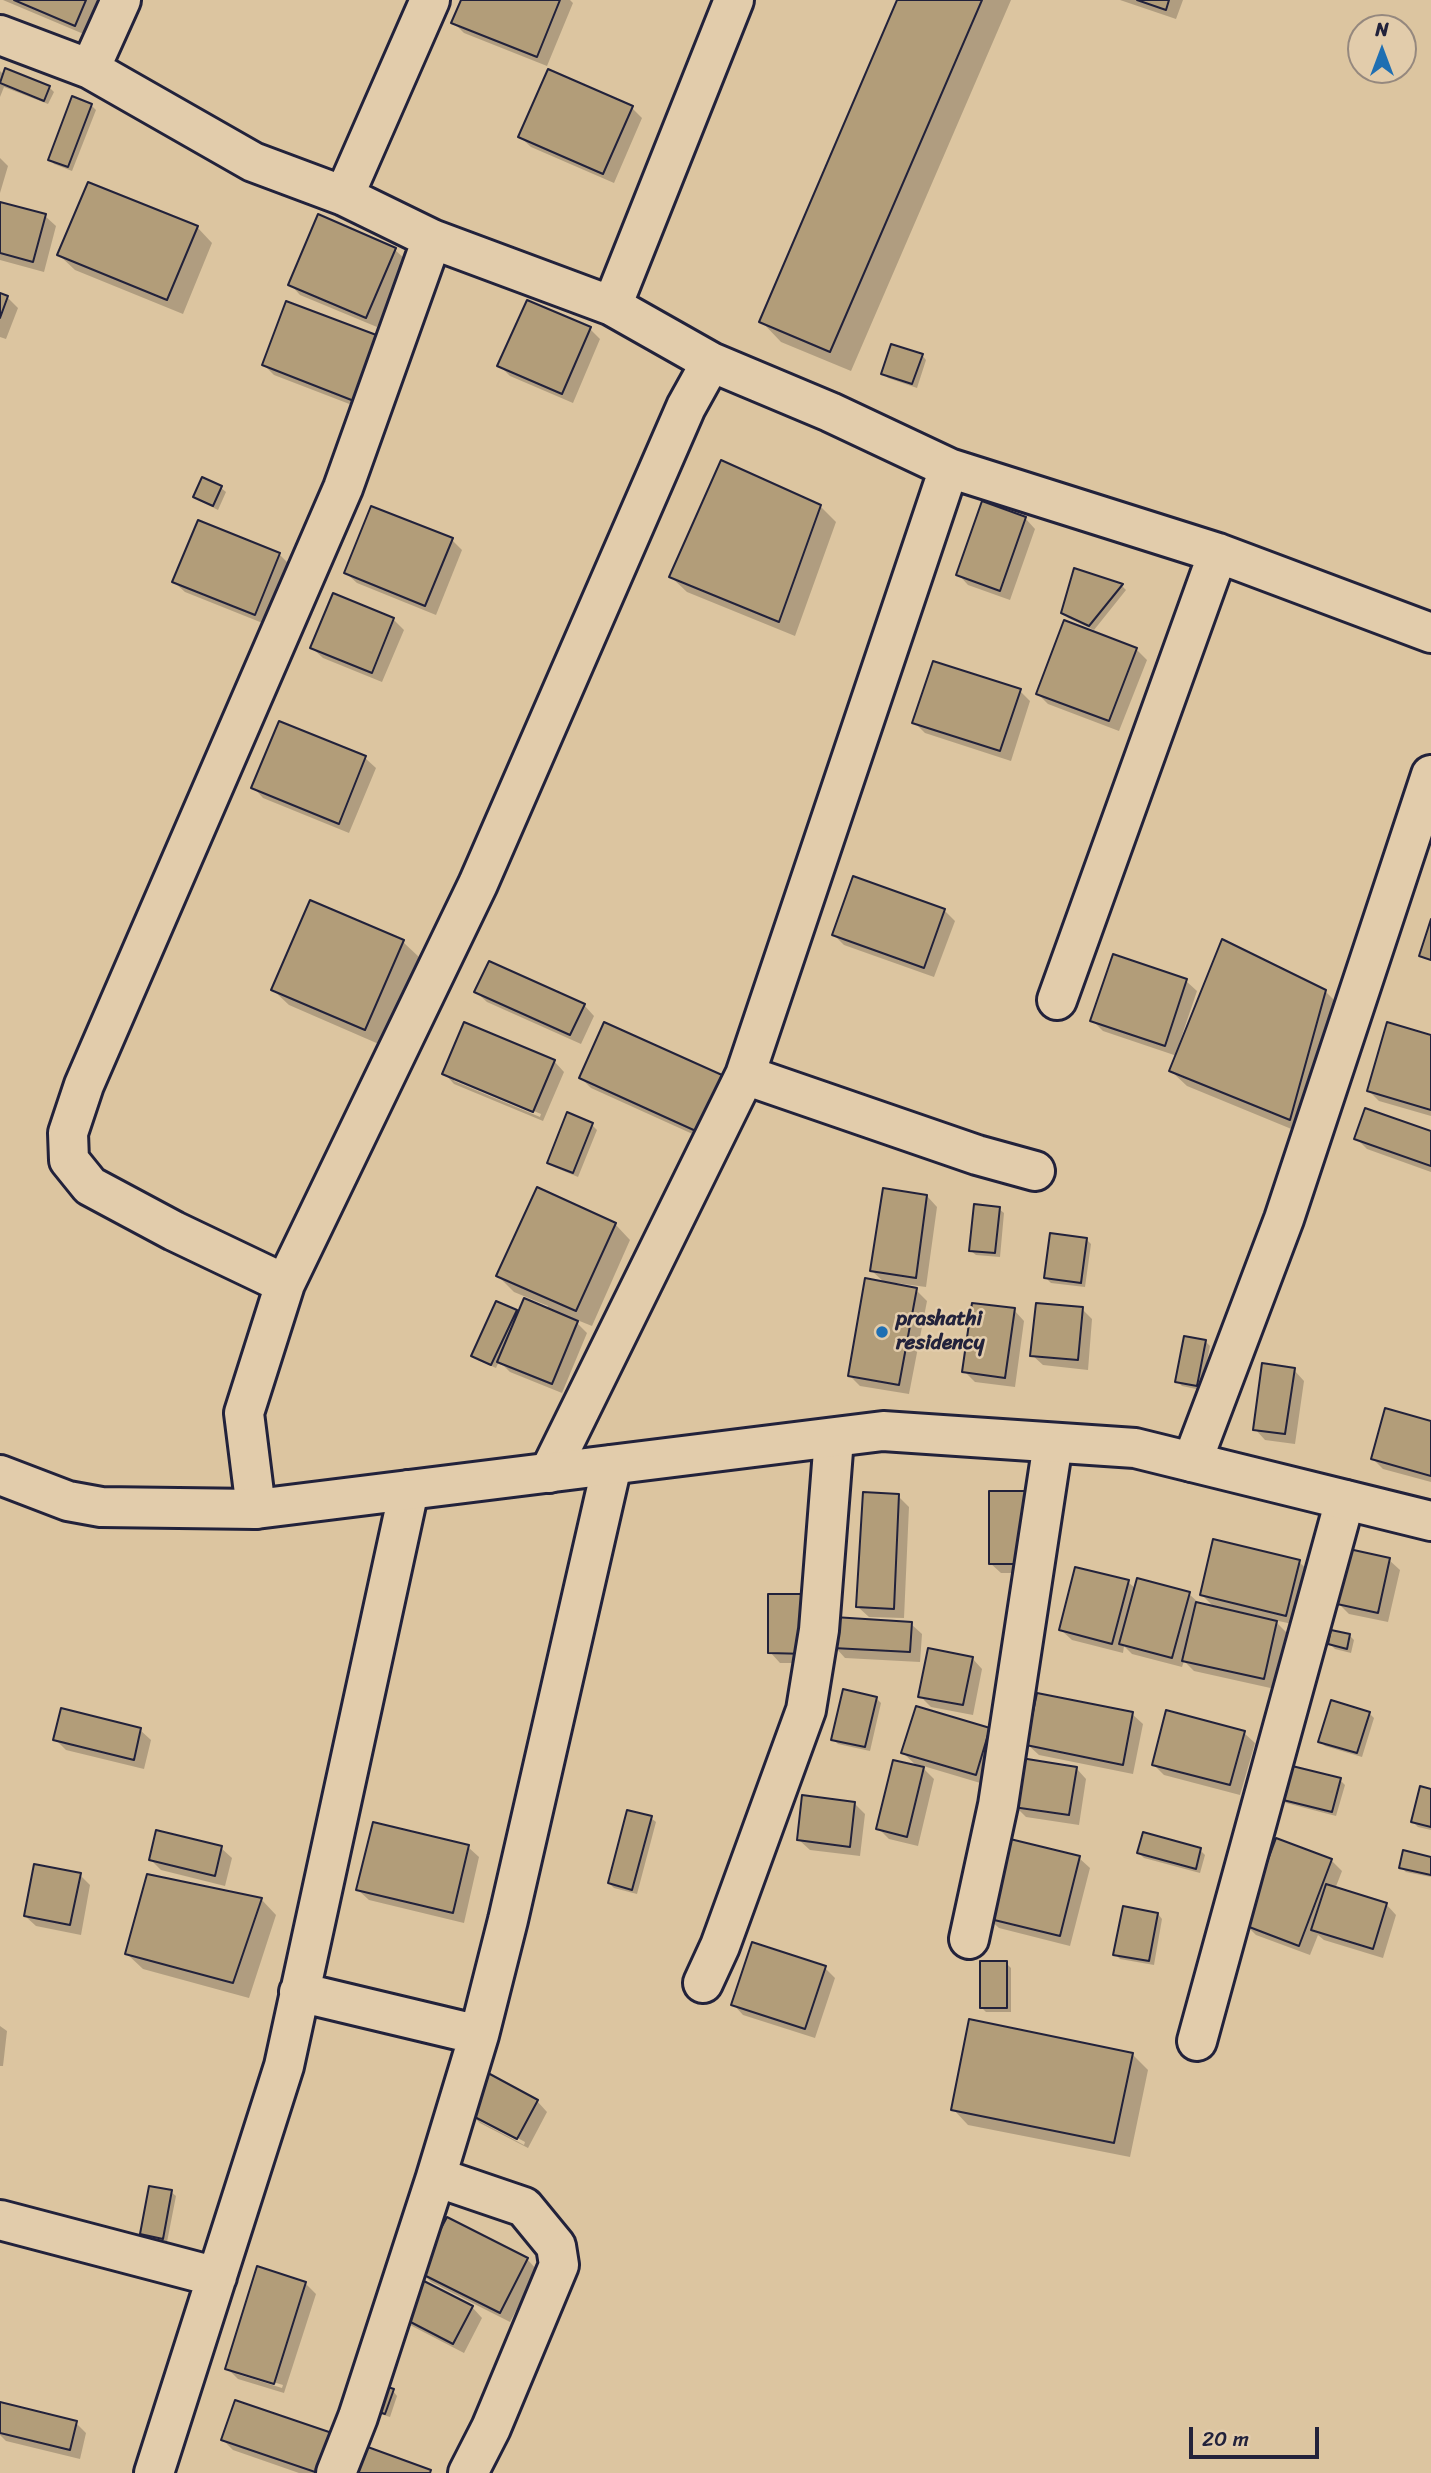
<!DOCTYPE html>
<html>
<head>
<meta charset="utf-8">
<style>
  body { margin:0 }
  #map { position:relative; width:1431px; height:2473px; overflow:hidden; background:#dcc5a0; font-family:Sriracha,sans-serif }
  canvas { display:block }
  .north { position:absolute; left:1347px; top:14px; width:70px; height:70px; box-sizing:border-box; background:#e2ccab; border:2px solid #95887e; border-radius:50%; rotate:0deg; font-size:19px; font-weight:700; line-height:28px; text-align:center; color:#22223b }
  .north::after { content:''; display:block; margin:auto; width:24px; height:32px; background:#1f6fb2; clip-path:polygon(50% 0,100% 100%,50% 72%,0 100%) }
  .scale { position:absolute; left:1189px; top:2427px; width:130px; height:32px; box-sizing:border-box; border:4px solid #22223b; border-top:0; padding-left:9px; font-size:21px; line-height:24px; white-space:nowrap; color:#22223b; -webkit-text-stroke:5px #e2ccab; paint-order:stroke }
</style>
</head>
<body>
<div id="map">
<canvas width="1431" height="2473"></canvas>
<div class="north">N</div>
<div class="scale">20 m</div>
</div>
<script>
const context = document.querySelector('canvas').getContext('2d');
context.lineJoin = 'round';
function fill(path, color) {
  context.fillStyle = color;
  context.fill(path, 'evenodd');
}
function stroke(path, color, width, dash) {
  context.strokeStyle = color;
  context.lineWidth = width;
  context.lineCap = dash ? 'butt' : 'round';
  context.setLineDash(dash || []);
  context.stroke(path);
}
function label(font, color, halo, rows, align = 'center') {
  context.font = font + ' Sriracha,sans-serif';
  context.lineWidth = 5;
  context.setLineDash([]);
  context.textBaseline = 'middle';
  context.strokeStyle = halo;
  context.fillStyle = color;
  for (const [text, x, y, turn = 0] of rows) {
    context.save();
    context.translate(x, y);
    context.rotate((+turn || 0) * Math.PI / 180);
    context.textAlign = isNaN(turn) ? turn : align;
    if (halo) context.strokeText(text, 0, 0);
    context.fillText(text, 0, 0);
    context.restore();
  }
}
fill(new Path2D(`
  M 3,0 L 100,0 L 86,35 Z
  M 462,0 L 570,0 L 573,3 L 547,66 L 464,33 L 453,22 Z
  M 899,0 L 1011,0 L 851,371 L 781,342 L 761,321 Z
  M 1120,0 L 1183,0 L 1176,19 Z
  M 0,71 L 4,75 L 49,87 L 54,92 L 48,104 L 4,87 L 0,97 Z
  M 91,105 L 96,110 L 72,171 L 54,164 L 50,160 Z
  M 632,108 L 642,118 L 614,183 L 531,147 L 520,137 Z
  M 0,158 L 8,166 L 0,193 Z
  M 0,204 L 45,216 L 56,226 L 44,272 L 0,260 Z
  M 319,217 L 395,250 L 406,260 L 377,327 L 300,295 L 290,284 Z
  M 197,227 L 212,243 L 183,314 L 75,270 L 59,255 Z
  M 0,295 L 7,297 L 18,308 L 6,339 L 0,337 Z
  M 287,303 L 365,410 L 274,375 L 264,365 Z
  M 590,329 L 600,339 L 573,403 L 510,376 L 500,366 Z
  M 922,355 L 926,360 L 917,388 L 888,378 L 883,373 Z
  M 203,479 L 221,488 L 226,492 L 218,510 L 200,501 L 196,496 Z
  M 820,506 L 836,522 L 795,636 L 687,592 L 671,577 Z
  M 1025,518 L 1035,529 L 1010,600 L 968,585 L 958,574 Z
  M 452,540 L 462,550 L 436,615 L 357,583 L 346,573 Z
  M 279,554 L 290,565 L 265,624 L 185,592 L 174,582 Z
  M 1075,571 L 1122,586 L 1126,590 L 1094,630 L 1068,618 L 1063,613 Z
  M 393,619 L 404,630 L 382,682 L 323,658 L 312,648 Z
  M 1136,649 L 1147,660 L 1119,731 L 1048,704 L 1038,694 Z
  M 1020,691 L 1030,701 L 1011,761 L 925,733 L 914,722 Z
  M 365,758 L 376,768 L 349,833 L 263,798 L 253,787 Z
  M 944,910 L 955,921 L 934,977 L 844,945 L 834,935 Z
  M 403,942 L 419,957 L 381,1045 L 289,1005 L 273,990 Z
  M 1114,957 L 1186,981 L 1197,991 L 1179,1044 L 1182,1046 L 1325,991 L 1341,1007 L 1306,1135 L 1187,1086 L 1171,1071 L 1177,1056 L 1103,1031 L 1092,1020 Z
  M 476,992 L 584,1005 L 594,1016 L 581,1044 L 487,1002 Z
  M 605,1025 L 721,1077 L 732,1087 L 708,1141 L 591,1088 L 581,1078 Z
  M 1431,1037 L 1431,1116 L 1379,1101 L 1369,1091 Z
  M 554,1061 L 564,1072 L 543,1121 L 454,1084 L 444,1073 ZM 454,1077 L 541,1114 L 540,1117 L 454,1081 Z
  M 592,1125 L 597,1130 L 578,1177 L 554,1167 L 549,1162 Z
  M 1431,1133 L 1431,1172 L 1367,1149 L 1356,1138 Z
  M 927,1196 L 937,1207 L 926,1287 L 896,1283 L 895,1286 L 916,1290 L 927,1301 L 909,1394 L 860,1386 L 849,1375 L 886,1284 L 872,1271 Z
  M 999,1209 L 1004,1213 L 1000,1257 L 976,1255 L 971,1251 Z
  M 615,1224 L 630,1240 L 592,1326 L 572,1318 L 587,1333 L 562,1393 L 510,1372 L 499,1361 L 496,1368 L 478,1360 L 473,1355 L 516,1311 L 519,1315 L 546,1309 L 548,1306 L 514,1292 L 498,1276 Z
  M 1086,1239 L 1091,1244 L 1085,1287 L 1051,1283 L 1046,1278 Z
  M 1082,1309 L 1092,1319 L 1088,1370 L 1043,1365 L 1032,1355 Z
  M 1014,1310 L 1024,1321 L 1015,1387 L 975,1382 L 964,1371 Z
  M 1205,1341 L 1210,1346 L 1201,1390 L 1182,1386 L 1177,1381 Z
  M 1294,1370 L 1304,1381 L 1295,1444 L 1265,1440 L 1255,1429 Z
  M 1431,1423 L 1431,1482 L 1383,1469 L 1373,1459 Z
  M 990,1492 L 1043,1573 L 1001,1573 L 990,1563 Z
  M 898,1496 L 909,1507 L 904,1618 L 869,1617 L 858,1607 Z
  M 1389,1560 L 1400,1570 L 1388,1622 L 1349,1614 L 1338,1603 Z
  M 1299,1562 L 1310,1572 L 1297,1625 L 1274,1620 L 1287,1633 L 1275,1689 L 1194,1671 L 1184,1661 L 1182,1667 L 1132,1654 L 1124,1646 L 1123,1653 L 1072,1640 L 1061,1630 L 1128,1582 L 1136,1589 L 1189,1594 L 1201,1605 L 1216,1609 L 1202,1595 Z
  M 770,1595 L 818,1663 L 780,1663 L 770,1652 Z
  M 911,1624 L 922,1634 L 920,1662 L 845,1658 L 835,1647 Z
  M 1349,1635 L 1354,1640 L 1351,1653 L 1335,1649 L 1330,1644 Z
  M 972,1658 L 982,1669 L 973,1715 L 931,1707 L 920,1696 Z
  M 876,1698 L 881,1703 L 870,1751 L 838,1744 L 833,1739 Z
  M 1369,1713 L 1374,1718 L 1362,1757 L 1325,1746 L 1320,1741 Z
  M 1132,1714 L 1143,1724 L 1133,1774 L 1039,1755 L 1028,1745 Z
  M 140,1730 L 151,1740 L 144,1769 L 66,1750 L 55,1739 Z
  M 989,1730 L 999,1740 L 987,1785 L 920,1765 L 934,1779 L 918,1846 L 889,1839 L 878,1828 L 918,1767 L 903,1753 Z
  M 1244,1733 L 1255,1743 L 1240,1795 L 1164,1775 L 1153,1764 Z
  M 1076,1768 L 1086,1779 L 1079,1825 L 1026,1817 L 1015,1806 Z
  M 1340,1780 L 1345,1785 L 1336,1816 L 1286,1803 L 1281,1798 Z
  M 1431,1790 L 1431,1830 L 1418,1827 L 1413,1822 Z
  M 854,1803 L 865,1814 L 860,1856 L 810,1850 L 799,1840 Z
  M 651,1818 L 656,1822 L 637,1894 L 614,1888 L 609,1883 Z
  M 1277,1840 L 1331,1860 L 1342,1871 L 1335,1889 L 1386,1904 L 1396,1915 L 1383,1958 L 1324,1940 L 1318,1935 L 1310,1955 L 1256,1935 L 1246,1925 Z
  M 468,1847 L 479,1857 L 464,1923 L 369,1900 L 358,1890 Z
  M 221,1848 L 232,1858 L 225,1886 L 161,1870 L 151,1860 Z
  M 1200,1850 L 1205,1855 L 1200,1873 L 1144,1858 L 1139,1853 Z
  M 1079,1858 L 1090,1868 L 1070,1946 L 999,1928 L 988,1918 Z
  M 1431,1858 L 1431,1877 L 1406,1872 L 1401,1867 Z
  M 80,1875 L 90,1885 L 81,1935 L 36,1926 L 25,1916 Z
  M 261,1899 L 276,1915 L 249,1998 L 143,1969 L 127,1954 Z
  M 1158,1914 L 1162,1919 L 1154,1965 L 1120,1959 L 1115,1954 Z
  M 1006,1963 L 1011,1968 L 1011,2012 L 986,2012 L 981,2007 Z
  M 825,1968 L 835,1978 L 815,2038 L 743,2015 L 733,2004 Z
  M 0,2026 L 7,2031 L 3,2066 L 0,2066 Z
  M 1132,2054 L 1148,2070 L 1130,2157 L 968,2125 L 953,2109 Z
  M 537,2101 L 547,2112 L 528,2148 L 480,2123 L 469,2112 ZM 479,2117 L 525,2142 L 524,2145 L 479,2121 Z
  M 171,2192 L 176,2196 L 167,2242 L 147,2238 L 142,2233 Z
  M 527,2259 L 537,2270 L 510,2322 L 431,2282 L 421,2272 Z
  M 305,2283 L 316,2294 L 284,2393 L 238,2379 L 227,2368 ZM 237,2371 L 283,2385 L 282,2388 L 237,2374 Z
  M 472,2307 L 482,2318 L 464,2353 L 410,2325 L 399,2315 Z
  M 393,2391 L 397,2396 L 390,2417 L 371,2411 Z
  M 0,2411 L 76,2423 L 86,2433 L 80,2459 L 6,2441 L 0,2435 Z
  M 223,2440 L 332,2473 L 299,2473 L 233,2450 Z`), '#0003');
const building = new Path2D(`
  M 14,0 L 86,0 L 75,26 Z
  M 461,0 L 560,0 L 537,57 L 451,23 Z
  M 897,0 L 982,0 L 830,352 L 759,322 Z
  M 1137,0 L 1169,0 L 1166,10 Z
  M 5,68 L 50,86 L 44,101 L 0,83 Z
  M 548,69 L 633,106 L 603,174 L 518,137 Z
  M 72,96 L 92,104 L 68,167 L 48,160 Z
  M 88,182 L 198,226 L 167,300 L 57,255 Z
  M 0,202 L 46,214 L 33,262 L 0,253 Z
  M 318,214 L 396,248 L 366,318 L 288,285 Z
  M 0,293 L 8,296 L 0,318 Z
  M 527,300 L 591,327 L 562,394 L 497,366 Z
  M 286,301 L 379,336 L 354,401 L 262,365 Z
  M 891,344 L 923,354 L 912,384 L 881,374 Z
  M 721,460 L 821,505 L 779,622 L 669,577 Z
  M 202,477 L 222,486 L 213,506 L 193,497 Z
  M 982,501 L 1026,517 L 1000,591 L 956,575 Z
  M 371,506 L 453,538 L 425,606 L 344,573 Z
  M 198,520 L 280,553 L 255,615 L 172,582 Z
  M 1074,568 L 1123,584 L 1089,626 L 1061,613 Z
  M 333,593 L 394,618 L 372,673 L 310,648 Z
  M 1064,620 L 1137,648 L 1109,721 L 1036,694 Z
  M 933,661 L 1021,689 L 1000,751 L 912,723 Z
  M 279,721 L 366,756 L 339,824 L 251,788 Z
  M 853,876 L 945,909 L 924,968 L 832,935 Z
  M 310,900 L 404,940 L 365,1030 L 271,990 Z
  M 1431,919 L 1431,960 L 1419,956 Z
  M 1222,939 L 1326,990 L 1290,1120 L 1169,1071 Z
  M 1113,954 L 1187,979 L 1165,1046 L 1090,1021 Z
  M 489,961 L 585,1004 L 570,1035 L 474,992 Z
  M 464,1022 L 555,1060 L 533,1112 L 442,1074 Z
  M 604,1022 L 722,1075 L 698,1132 L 579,1078 Z
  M 1387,1022 L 1431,1035 L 1431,1110 L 1367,1091 Z
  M 1365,1108 L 1431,1131 L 1431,1166 L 1354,1139 Z
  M 567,1112 L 593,1123 L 573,1173 L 547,1163 Z
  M 537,1187 L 616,1223 L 576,1311 L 496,1276 Z
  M 883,1188 L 927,1195 L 916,1278 L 870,1271 Z
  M 974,1204 L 1000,1207 L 995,1253 L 969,1251 Z
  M 1050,1233 L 1087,1238 L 1081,1283 L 1044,1278 Z
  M 865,1278 L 917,1288 L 899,1385 L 848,1376 Z
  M 524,1298 L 578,1321 L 552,1384 L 497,1362 Z
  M 496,1301 L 517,1310 L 491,1365 L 471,1356 Z
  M 972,1303 L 1015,1308 L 1005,1378 L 962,1372 Z
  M 1036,1303 L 1083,1307 L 1078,1360 L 1030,1356 Z
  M 1184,1336 L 1206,1340 L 1197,1386 L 1175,1382 Z
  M 1262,1363 L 1295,1368 L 1285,1434 L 1253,1430 Z
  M 1385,1408 L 1431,1421 L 1431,1476 L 1371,1459 Z
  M 989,1491 L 1033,1491 L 1033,1564 L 989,1564 Z
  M 863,1492 L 899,1494 L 894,1609 L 856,1607 Z
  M 1213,1539 L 1300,1560 L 1286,1616 L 1200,1595 Z
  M 1349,1549 L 1390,1558 L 1378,1613 L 1337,1604 Z
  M 1075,1567 L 1129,1580 L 1112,1644 L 1059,1630 Z
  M 1137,1578 L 1190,1592 L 1172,1658 L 1119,1644 Z
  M 768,1594 L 809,1594 L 808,1654 L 768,1653 Z
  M 1196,1602 L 1277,1621 L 1264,1679 L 1182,1661 Z
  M 834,1617 L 912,1622 L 910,1652 L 833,1648 Z
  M 1331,1630 L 1350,1634 L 1347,1649 L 1328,1644 Z
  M 928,1648 L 973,1657 L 963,1705 L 918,1697 Z
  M 843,1689 L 877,1697 L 865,1747 L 831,1740 Z
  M 1037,1693 L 1133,1712 L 1123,1765 L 1026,1745 Z
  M 1331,1700 L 1370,1712 L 1357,1753 L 1318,1742 Z
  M 916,1706 L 990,1728 L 976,1775 L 901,1753 Z
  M 61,1708 L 141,1728 L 134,1760 L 53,1740 Z
  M 1166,1710 L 1245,1731 L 1230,1785 L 1152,1765 Z
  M 1021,1758 L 1077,1767 L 1069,1815 L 1013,1807 Z
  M 893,1760 L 924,1767 L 907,1837 L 876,1829 Z
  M 1288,1765 L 1341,1778 L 1332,1812 L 1279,1799 Z
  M 1420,1786 L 1431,1789 L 1431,1827 L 1411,1822 Z
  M 802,1795 L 855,1802 L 850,1847 L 797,1840 Z
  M 627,1810 L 652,1816 L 632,1890 L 608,1883 Z
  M 373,1822 L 469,1845 L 453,1913 L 356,1890 Z
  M 156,1830 L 222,1846 L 215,1876 L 149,1860 Z
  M 1143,1832 L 1201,1848 L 1196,1869 L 1137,1853 Z
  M 1006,1838 L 1080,1856 L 1060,1936 L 986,1918 Z
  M 1276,1838 L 1332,1859 L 1299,1946 L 1244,1925 Z
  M 1403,1850 L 1431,1857 L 1431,1875 L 1399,1868 Z
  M 34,1864 L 81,1873 L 70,1925 L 24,1916 Z
  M 147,1874 L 262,1898 L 233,1983 L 125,1954 Z
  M 1326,1884 L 1387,1903 L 1373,1949 L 1311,1930 Z
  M 1123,1906 L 1158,1913 L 1149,1961 L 1113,1955 Z
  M 752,1942 L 826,1966 L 805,2029 L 731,2005 Z
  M 980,1961 L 1007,1961 L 1007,2008 L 980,2008 Z
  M 969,2019 L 1133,2053 L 1114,2143 L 951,2110 Z
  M 488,2073 L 538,2100 L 517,2139 L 467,2113 Z
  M 149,2186 L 172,2190 L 163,2239 L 140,2234 Z
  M 447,2217 L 528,2258 L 500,2313 L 418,2272 Z
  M 257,2266 L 306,2282 L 274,2384 L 225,2369 Z
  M 416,2277 L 473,2306 L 453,2344 L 397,2315 Z
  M 372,2382 L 394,2389 L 385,2414 L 364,2407 Z
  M 235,2400 L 332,2433 L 318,2473 L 221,2440 Z
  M 0,2402 L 77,2421 L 70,2450 L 0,2433 Z
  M 354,2442 L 431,2470 L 430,2473 L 342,2473 Z`);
fill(building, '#b29d79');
stroke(building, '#22223b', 2);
const minor = new Path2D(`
  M 0,35 L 90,69 L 253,162 L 344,196 L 432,239 L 612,306 L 711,362 L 830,412 L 949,468 L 1218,553 L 1431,633
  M 90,69 L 121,0
  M 344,196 L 430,0
  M 612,306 L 734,0
  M 949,468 L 745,1075 L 977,1155 L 1035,1171
  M 1057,1000 L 1218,553
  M 285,1284 L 174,1231 L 90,1186 L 69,1160 L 68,1133 L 84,1085 L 343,488 L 432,239
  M 1192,1462 L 1284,1219 L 1431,775
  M 549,1473 L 745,1075
  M 256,1509 L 244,1413 L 285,1284 L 478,884 L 686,407 L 711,362
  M 969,1939 L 998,1805 L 1053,1443
  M 703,1983 L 720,1946 L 806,1710 L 819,1630 L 834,1438
  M 299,1992 L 479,2035 L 508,1920 L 612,1465
  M 1197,2041 L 1345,1500
  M 0,2220 L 217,2277
  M 154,2473 L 284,2066 L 409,1490
  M 336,2473 L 358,2417 L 436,2177
  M 468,2473 L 491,2428 L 559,2265 L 556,2246 L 524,2207 L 436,2177 L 479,2035`);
const tertiary = new Path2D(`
  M 0,1475 L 68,1501 L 101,1507 L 256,1509 L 883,1431 L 1135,1448 L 1431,1521`);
stroke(minor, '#22223b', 44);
stroke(tertiary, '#22223b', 44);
stroke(minor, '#e2ccab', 38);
stroke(tertiary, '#e2ccab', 38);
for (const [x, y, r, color] of [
  [882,1332,7,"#1f6fb2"]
]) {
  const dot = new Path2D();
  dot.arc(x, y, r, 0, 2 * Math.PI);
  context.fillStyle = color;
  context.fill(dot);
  stroke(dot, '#e2ccab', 2.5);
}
label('bold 21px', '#22223b', '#e2ccab', [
  ["prashathi",896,1320],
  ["residency",896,1344]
], 'left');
</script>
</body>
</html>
